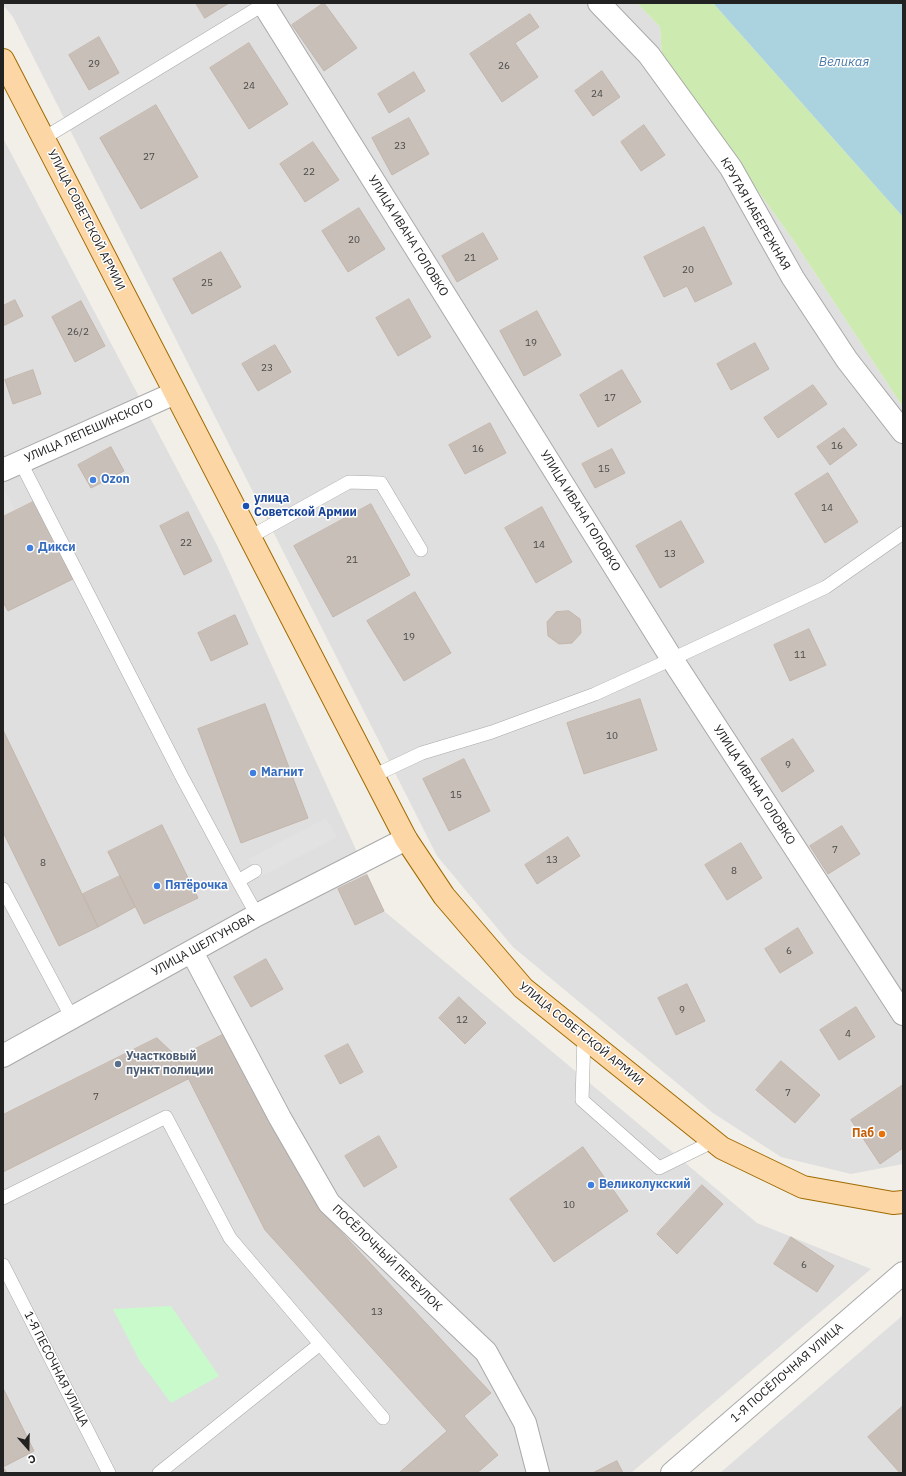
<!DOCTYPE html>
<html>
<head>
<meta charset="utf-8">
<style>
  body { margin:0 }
  #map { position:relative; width:906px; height:1476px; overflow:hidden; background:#f2efe9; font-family:"IBM Plex Sans",sans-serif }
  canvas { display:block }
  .frame { position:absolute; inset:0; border:4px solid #222; pointer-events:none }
  .north { position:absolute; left:8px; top:1428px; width:40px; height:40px; -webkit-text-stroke:3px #fff; paint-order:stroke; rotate:160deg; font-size:11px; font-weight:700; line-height:16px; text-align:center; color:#222 }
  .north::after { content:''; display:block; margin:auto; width:14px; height:18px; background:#222; clip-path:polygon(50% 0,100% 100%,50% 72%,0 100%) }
</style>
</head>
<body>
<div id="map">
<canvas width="906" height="1476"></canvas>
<div class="frame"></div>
<div class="north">С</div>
</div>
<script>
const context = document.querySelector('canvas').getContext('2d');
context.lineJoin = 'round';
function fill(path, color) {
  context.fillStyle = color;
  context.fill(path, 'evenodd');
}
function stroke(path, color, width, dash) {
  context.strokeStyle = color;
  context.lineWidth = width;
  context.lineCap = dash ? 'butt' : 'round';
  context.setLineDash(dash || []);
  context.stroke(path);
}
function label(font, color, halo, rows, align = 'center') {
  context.font = font + ' "IBM Plex Sans",sans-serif';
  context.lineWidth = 3;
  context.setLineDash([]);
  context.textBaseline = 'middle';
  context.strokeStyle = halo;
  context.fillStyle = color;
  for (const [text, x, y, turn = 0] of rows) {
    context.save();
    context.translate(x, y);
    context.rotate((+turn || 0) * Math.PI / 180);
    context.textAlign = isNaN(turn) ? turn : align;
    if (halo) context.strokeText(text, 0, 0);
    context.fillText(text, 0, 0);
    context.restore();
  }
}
fill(new Path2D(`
  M 3,3 L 637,3 L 660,27 L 662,58 L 794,241 L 903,407 L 903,1164 L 851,1174 L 781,1157 L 713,1113 L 513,947 L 437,856 L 13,17 L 3,5 Z
  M 3,138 L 217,545 L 384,911 L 757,1223 L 871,1269 L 631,1473 L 3,1473 Z
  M 903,1315 L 903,1473 L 720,1473 Z`), '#e0dfdf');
fill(new Path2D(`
  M 637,3 L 713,3 L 903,217 L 903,407 L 794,241 L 662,58 L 660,27 Z`), '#cdebb0');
fill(new Path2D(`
  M 171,1306 L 219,1376 L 171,1403 L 139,1360 L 113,1309 Z`), '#c8facc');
fill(new Path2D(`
  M 3,486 L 14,509 L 3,515 Z
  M 326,818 L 337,837 L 258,878 L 248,859 Z`), '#e2e2e2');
fill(new Path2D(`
  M 713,3 L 903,3 L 903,217 Z`), '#aad3df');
const building = new Path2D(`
  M 196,3 L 229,3 L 205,18 Z
  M 324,3 L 357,48 L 324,71 L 292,25 Z
  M 530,14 L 539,27 L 515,43 L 538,77 L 502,102 L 470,54 Z
  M 99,37 L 119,73 L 89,90 L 69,55 Z
  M 249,43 L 288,104 L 249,129 L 210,68 Z
  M 602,71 L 620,97 L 593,116 L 575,91 Z
  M 414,72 L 425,91 L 389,113 L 378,94 Z
  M 156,105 L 198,177 L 141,209 L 100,138 Z
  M 409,118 L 429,154 L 392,175 L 372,138 Z
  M 644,125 L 665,155 L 641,171 L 621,142 Z
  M 313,142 L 339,180 L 305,202 L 280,164 Z
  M 359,208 L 385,249 L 348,272 L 322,231 Z
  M 704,227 L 732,284 L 695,302 L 687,286 L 664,297 L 644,257 Z
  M 483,233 L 498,259 L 457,282 L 442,256 Z
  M 221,252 L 241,287 L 192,314 L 173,279 Z
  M 409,299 L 431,337 L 398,356 L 376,318 Z
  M 15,300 L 23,316 L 3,326 L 3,306 Z
  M 81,301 L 105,346 L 75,362 L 52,317 Z
  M 537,311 L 561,355 L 524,376 L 500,331 Z
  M 755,343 L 769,369 L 731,390 L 717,364 Z
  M 275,345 L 291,372 L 258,391 L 242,364 Z
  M 33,370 L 41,394 L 13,404 L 5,380 Z
  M 622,370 L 641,402 L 598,427 L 580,395 Z
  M 813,385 L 827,404 L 778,438 L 764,418 Z
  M 490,423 L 506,453 L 465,474 L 449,445 Z
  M 844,428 L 857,445 L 830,465 L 817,447 Z
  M 111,447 L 124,471 L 91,488 L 78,465 Z
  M 612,449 L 625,473 L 595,488 L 582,464 Z
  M 828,473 L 858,522 L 825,543 L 795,494 Z
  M 35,501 L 73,579 L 8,611 L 3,602 L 3,517 Z
  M 371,504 L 410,575 L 333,617 L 294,546 Z
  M 542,507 L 572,562 L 536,583 L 505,528 Z
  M 188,512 L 212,561 L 184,575 L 160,526 Z
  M 681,521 L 704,562 L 660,588 L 636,546 Z
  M 415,592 L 451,653 L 404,681 L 367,621 Z
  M 569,611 L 580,619 L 581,633 L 572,643 L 559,644 L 548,636 L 547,622 L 556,612 Z
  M 235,615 L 248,644 L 211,661 L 198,633 Z
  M 809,629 L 826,665 L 790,681 L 774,645 Z
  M 640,699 L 657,750 L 584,774 L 567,723 Z
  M 265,704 L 308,818 L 241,843 L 198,729 Z
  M 3,730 L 98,927 L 59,946 L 3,832 Z
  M 793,739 L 814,771 L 782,792 L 761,759 Z
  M 464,759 L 490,811 L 449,831 L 423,779 Z
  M 162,825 L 198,898 L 144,924 L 108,852 Z
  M 842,826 L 860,854 L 828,874 L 810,846 Z
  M 568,837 L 580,856 L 537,884 L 525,865 Z
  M 741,843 L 762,878 L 727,900 L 705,865 Z
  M 367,875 L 384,911 L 355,925 L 338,889 Z
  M 120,876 L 135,907 L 98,927 L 83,894 Z
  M 798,928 L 813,953 L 780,973 L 765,949 Z
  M 266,959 L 283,989 L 251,1007 L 234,977 Z
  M 687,984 L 705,1021 L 676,1035 L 658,998 Z
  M 459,997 L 486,1023 L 465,1044 L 439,1018 Z
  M 856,1007 L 875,1037 L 839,1060 L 820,1030 Z
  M 230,1031 L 316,1205 L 491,1393 L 464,1416 L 498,1455 L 477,1473 L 399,1473 L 447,1431 L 265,1230 L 178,1058 Z
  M 157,1038 L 178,1058 L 188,1079 L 3,1172 L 3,1115 Z
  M 348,1044 L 363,1072 L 340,1084 L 325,1056 Z
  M 781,1061 L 820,1095 L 795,1123 L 756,1090 Z
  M 903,1085 L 903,1148 L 880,1164 L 851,1120 Z
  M 379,1136 L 397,1167 L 364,1187 L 345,1156 Z
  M 583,1147 L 628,1211 L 554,1262 L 510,1199 Z
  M 702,1185 L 723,1204 L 677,1254 L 657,1234 Z
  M 791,1237 L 834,1266 L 817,1292 L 774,1264 Z
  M 3,1388 L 34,1451 L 3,1467 L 7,1473 L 3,1473 Z
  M 903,1406 L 903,1472 L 900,1473 L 868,1437 Z
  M 617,1461 L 623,1473 L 593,1473 Z`);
fill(building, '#c7bfb8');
stroke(building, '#c4b6ab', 1);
const service = new Path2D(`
  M 44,138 L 266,3
  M 20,461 L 182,777 L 238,881 L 257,915
  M 250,537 L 349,482 L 381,483 L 421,550
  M 373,776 L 422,753 L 492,732 L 595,694 L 672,659 L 826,587 L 903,533
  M 238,881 L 255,871
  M 3,889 L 72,1018
  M 584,1037 L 582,1100 L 659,1168 L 714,1141
  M 3,1198 L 166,1117 L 230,1238 L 383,1418
  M 3,1265 L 109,1473
  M 159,1473 L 320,1344`);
const minor = new Path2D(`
  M 599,3 L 649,55 L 731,168 L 793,278 L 847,360 L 903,432
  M 264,5 L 672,659 L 903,1014
  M 3,470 L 175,393
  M 192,952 L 280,1118 L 329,1203 L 486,1352 L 525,1423 L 538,1473
  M 3,1056 L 257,915 L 406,839
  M 672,1473 L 903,1273`);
const primary = new Path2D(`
  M 3,60 L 406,839 L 444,896 L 523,988 L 722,1148 L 803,1187 L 893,1203 L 903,1202`);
stroke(service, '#a9a9a9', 14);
stroke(minor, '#a9a9a9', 24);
stroke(primary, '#a06b00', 24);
stroke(service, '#fff', 13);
stroke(minor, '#fff', 22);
stroke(primary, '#fcd6a4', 22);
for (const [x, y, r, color] of [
  [93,480,4,"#3f7fe0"],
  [246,506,4,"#1a4fb4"],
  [30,548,4,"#3f7fe0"],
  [253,773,4,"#3f7fe0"],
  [157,886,4,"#3f7fe0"],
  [118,1064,4,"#5c6f8a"],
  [882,1134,4,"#e8710a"],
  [591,1185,4,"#3f7fe0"]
]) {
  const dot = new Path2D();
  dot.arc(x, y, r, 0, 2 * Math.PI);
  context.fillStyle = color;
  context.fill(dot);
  stroke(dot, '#fff', 1.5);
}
label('10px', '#4b4948', null, [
  ["29",94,64],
  ["26",504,66],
  ["24",249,86],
  ["24",597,94],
  ["23",400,146],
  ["27",149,157],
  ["22",309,172],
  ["20",354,240],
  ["21",470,258],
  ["20",688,270],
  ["25",207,283],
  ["26/2",78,332],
  ["19",531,343],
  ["23",267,368],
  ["17",610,398],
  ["16",837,446],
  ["16",478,449],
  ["15",604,469],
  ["14",827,508],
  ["22",186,543],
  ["14",539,545],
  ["13",670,554],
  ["21",352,560],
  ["19",409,637],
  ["11",800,655],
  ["10",612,736],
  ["9",788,765],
  ["15",456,795],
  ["7",835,850],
  ["13",552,860],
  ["8",43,863],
  ["8",734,871],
  ["6",789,951],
  ["9",682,1010],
  ["12",462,1020],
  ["4",848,1034],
  ["7",788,1093],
  ["7",96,1097],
  ["10",569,1205],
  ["6",804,1265],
  ["13",377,1312]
]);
label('12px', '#222', '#fff', [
  ["КРУТАЯ НАБЕРЕЖНАЯ",755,214,60],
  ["УЛИЦА СОВЕТСКОЙ АРМИИ",86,220,63],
  ["УЛИЦА ИВАНА ГОЛОВКО",408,236,58],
  ["УЛИЦА ЛЕПЕШИНСКОГО",89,431,-24],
  ["УЛИЦА ИВАНА ГОЛОВКО",580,511,58],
  ["УЛИЦА ИВАНА ГОЛОВКО",754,785,57],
  ["УЛИЦА ШЕЛГУНОВА",203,945,-29],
  ["УЛИЦА СОВЕТСКОЙ АРМИИ",581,1034,39],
  ["ПОСЁЛОЧНЫЙ ПЕРЕУЛОК",387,1258,44],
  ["1-Я ПЕСОЧНАЯ УЛИЦА",56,1369,63],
  ["1-Я ПОСЁЛОЧНАЯ УЛИЦА",787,1373,-41]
]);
label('bold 12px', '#366cbe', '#fff', [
  ["Ozon",101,480],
  ["Дикси",38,548],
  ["Магнит",261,773],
  ["Пятёрочка",165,886],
  ["Великолукский",599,1185]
], 'left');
label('bold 12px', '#164399', '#fff', [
  ["улица",254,499],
  ["Советской Армии",254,513]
], 'left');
label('bold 12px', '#4e5e75', '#fff', [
  ["Участковый",126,1057],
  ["пункт полиции",126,1071]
], 'left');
label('bold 12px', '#c56008', '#fff', [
  ["Паб",874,1134]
], 'right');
label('italic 13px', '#4a7aab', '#fff', [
  ["Великая",844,62]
]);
</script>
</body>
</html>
